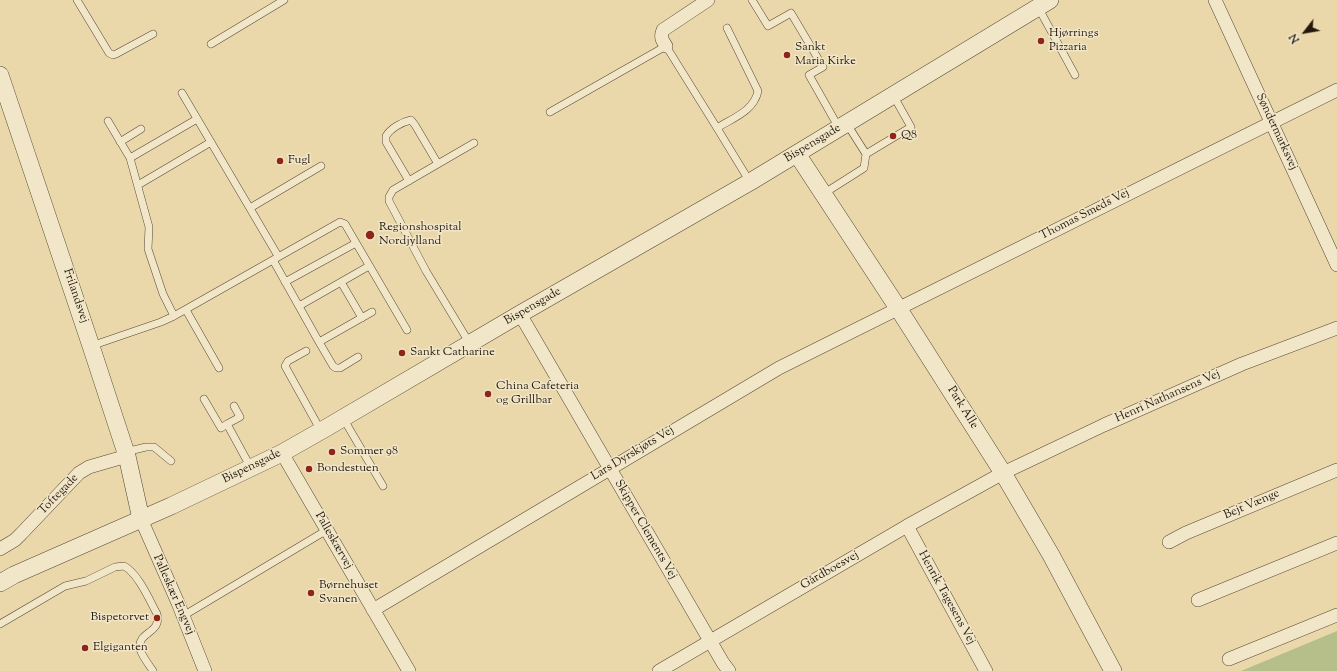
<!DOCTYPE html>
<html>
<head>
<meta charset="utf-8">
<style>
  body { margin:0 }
  #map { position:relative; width:1337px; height:671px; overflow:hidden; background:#ead8ab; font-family:"Sorts Mill Goudy",serif }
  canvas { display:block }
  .north { position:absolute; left:1285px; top:12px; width:40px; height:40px; -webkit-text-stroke:3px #f1e6c8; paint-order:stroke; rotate:239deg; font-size:11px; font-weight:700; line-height:16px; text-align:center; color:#23170e }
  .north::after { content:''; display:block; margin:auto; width:14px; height:18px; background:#23170e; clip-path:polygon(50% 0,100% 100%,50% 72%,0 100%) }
</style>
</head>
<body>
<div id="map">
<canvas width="1337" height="671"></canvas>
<div class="north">N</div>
</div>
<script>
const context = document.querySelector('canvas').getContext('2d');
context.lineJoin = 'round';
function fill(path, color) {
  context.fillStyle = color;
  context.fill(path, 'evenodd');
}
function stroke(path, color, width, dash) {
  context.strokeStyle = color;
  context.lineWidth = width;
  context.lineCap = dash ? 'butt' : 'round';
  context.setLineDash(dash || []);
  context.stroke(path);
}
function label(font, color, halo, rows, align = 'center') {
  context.font = font + ' "Sorts Mill Goudy",serif';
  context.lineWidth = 3;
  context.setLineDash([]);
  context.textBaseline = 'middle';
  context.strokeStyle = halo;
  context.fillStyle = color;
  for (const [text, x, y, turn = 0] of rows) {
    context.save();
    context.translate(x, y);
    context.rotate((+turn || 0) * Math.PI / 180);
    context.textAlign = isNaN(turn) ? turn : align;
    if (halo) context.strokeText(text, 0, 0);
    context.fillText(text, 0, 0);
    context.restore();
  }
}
fill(new Path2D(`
  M 1337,631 L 1337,671 L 1241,671 Z`), '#b6bf89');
const service = new Path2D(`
  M 77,0 L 109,53 L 113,55 L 116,54 L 153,34
  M 752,0 L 768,26 L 791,13 L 823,67 L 809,75 L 839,128
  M 1038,7 L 1075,75
  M 727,28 L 758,91 C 754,111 733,118 717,128 L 750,182
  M 211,44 L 284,0
  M 182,93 L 278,256
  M 550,112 L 666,46 L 717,128
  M 108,121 L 130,158 L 149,227 L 148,249 L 163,294 L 174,316
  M 847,124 L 866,154
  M 120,142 L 141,129
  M 130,158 L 197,119
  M 409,181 L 386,142 L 386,136 C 391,128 402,122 411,120 L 415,125 L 438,164
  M 138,185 L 211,142
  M 823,194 L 864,168 L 866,154 L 911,127 L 893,95
  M 250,208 L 321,166
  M 273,260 L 319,342 L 372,312
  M 285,282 L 356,243
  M 341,282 L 362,318
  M 299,306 L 369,266
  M 186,310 L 219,368
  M 319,342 L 333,366 L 336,368 L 340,368 L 358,357
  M 470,344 L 426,271 L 389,201 L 389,197 L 393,190 L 474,143
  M 91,346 L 161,322 L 174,316 L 340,222 L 345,224 L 407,330
  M 306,351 L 288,361 L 285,366 L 321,431
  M 204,399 L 221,428 L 227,424
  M 234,406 L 240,417 L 227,424 L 251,468
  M 343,418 L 383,486
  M 125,452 L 146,447 L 154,447 L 171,461
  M 183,616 L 327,530
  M 0,624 L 65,586 L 86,581 L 115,567 L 124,566 C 138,573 150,601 157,614 C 162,634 137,631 140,649 C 142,656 149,665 153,671`);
const minor = new Path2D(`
  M 1215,0 L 1337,265
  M 666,46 C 662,40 660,37 663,30 L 708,0
  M 520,314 L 723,663 L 729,671
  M 282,453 L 409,671
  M 141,519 L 178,603 L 205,671
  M 907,526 L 986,671
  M 1169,542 L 1186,533 L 1337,470
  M 0,549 L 15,540 L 21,534 L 79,473 L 89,467 L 127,456
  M 1198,600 L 1337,543
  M 373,610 L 779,368 L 1337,90
  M 1229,659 L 1337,615
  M 659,671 L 907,526 L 1003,473 L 1104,425 L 1242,364 L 1337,328`);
const tertiary = new Path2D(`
  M 0,75 L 91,346 L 127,456 L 141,519
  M 797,154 L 898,308 L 1003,473 L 1051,555 L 1113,671
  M 0,583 L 14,575 L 171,506 L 282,453 L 326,428 L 520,314 L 750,182 L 1050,0`);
stroke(service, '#554735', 8);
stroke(minor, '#554735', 14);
stroke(tertiary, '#554735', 18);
stroke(service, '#f1e6c8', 7);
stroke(minor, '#f1e6c8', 13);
stroke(tertiary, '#f1e6c8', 17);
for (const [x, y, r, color] of [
  [1041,41,4,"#8f2418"],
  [787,55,4,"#8f2418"],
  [893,136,4,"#8f2418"],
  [280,161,4,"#8f2418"],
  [370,235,5,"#8f2418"],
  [402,353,4,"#8f2418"],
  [488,394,4,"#8f2418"],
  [332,452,4,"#8f2418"],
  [309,469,4,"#8f2418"],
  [311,593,4,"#8f2418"],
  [157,618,4,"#8f2418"],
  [85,648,4,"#8f2418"]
]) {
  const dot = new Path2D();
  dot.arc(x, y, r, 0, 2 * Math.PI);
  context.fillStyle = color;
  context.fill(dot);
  stroke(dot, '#f1e6c8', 1.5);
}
label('12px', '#23170e', '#f1e6c8', [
  ["Hjørrings",1049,34],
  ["Pizzaria",1049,48],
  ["Sankt",795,48],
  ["Maria Kirke",795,62],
  ["Q8",901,136],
  ["Fugl",288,161],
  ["Regionshospital",379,228],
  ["Nordjylland",379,242],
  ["Sankt Catharine",410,353],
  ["China Cafeteria",496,387],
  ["og Grillbar",496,401],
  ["Sommer 98",340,452],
  ["Bondestuen",317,469],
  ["Børnehuset",319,586],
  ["Svanen",319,600],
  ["Bispetorvet",149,618,"right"],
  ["Elgiganten",93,648]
], 'left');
label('12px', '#23170e', '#f1e6c8', [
  ["Søndermarksvej",1276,132,65],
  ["Bispensgade",813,144,-31],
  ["Thomas Smeds Vej",1085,215,-27],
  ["Frilandsvej",75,296,71],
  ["Bispensgade",533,307,-30],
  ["Henri Nathansens Vej",1168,397,-24],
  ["Park Alle",962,408,58],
  ["Lars Dyrskjøts Vej",633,454,-31],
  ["Bispensgade",252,467,-26],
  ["Toftegade",59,495,-46],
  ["Bejt Vænge",1252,505,-23],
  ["Skipper Clements Vej",645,530,60],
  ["Palleskærvej",333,541,60],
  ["Gårdboesvej",830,571,-30],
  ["Palleskær Engvej",173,595,66],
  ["Henrik Tagesens Vej",946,598,61]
]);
</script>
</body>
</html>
